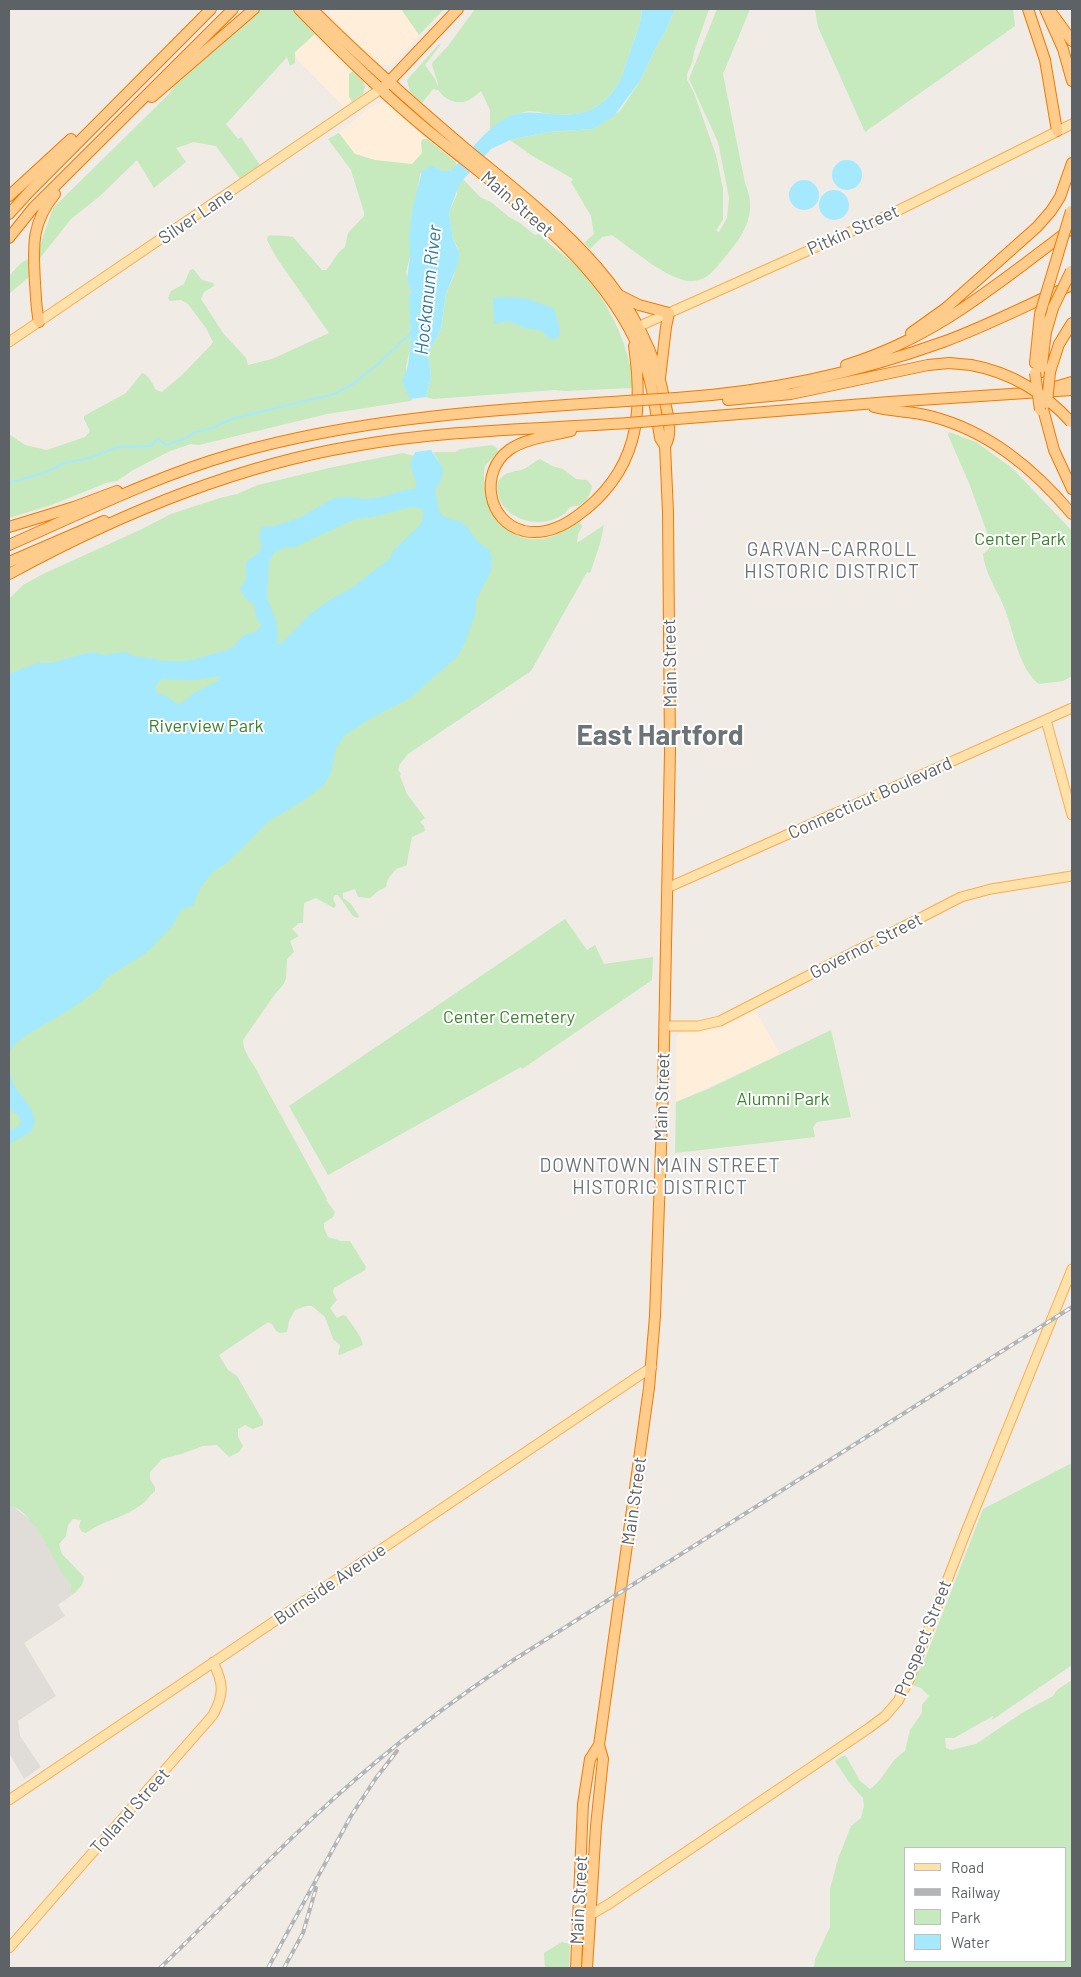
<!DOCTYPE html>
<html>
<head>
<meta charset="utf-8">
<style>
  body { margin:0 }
  #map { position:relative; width:1081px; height:1977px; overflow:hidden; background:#f0ebe4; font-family:Barlow,sans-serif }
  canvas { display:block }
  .frame { position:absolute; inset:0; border:10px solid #5c6266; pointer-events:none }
  .legend { position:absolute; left:904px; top:1847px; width:162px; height:115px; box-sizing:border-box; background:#fff; border:1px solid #bec0c2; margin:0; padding:6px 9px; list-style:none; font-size:15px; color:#5c6266 }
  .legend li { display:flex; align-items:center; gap:10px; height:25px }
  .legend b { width:25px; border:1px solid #bec0c2 }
</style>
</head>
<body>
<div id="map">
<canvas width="1081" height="1977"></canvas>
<div class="frame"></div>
<ul class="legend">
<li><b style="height:6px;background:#ffe1aa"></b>Road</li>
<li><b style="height:6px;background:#b3b4b5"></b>Railway</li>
<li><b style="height:14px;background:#c6e9be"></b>Park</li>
<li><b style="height:14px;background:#a5e9ff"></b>Water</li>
</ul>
</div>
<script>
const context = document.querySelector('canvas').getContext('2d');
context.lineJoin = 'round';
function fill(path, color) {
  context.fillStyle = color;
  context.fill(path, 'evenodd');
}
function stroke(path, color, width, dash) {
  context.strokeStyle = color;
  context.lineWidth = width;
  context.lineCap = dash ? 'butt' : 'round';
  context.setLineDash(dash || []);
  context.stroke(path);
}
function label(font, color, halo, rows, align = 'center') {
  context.font = font + ' Barlow,sans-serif';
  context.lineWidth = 4;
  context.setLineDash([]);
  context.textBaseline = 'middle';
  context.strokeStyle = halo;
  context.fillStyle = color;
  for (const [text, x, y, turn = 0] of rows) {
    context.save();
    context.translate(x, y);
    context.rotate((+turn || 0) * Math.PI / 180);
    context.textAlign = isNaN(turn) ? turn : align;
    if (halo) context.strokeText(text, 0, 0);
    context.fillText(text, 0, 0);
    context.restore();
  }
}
fill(new Path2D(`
  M 330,9 L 401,9 L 419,35 L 394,62 L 389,65 L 378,65 L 331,20 Z
  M 315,34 L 353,71 L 349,74 L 349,96 L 352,102 L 344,107 L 295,57 L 295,52 Z
  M 380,103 L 389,104 L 394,107 L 427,139 L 423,139 L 422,153 L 412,164 L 375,160 L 355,154 L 339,133 L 370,108 Z
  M 754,1008 L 780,1054 L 676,1102 L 676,1036 L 686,1031 L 714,1028 Z`), '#ffefda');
fill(new Path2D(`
  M 11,1505 L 32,1521 L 69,1582 L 71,1586 L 70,1590 L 75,1592 L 79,1590 L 58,1605 L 65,1616 L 24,1643 L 56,1696 L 18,1721 L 20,1736 L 41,1767 L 24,1779 L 9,1753 L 9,1506 Z`), '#e0ddd8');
fill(new Path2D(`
  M 261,9 L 291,9 L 315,34 L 295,52 L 295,63 L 290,66 L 287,57 L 226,124 L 238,139 L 241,137 L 260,165 L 240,179 L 216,146 L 194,142 L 176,148 L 186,162 L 154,188 L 137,160 L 100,196 L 71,219 L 40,258 L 39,248 L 53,208 L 170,93 L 173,87 Z
  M 401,9 L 444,9 L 419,35 Z
  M 475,9 L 642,9 L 640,23 L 621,78 C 606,108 583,118 551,114 C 542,113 533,110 524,112 C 512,115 499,122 490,130 L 490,110 L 481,91 C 476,95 469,101 463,102 C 454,104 441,97 438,89 L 438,90 L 433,89 L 422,103 L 410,92 L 407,80 L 439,44 L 441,44 L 425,65 L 435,79 L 438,87 C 438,78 432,69 432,63 L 448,46 Z
  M 675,9 L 709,9 L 694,52 L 692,63 L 687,74 L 687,80 L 694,93 L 716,155 L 723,189 L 723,219 L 716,231 L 719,232 L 727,218 L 729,198 L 718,142 L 689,79 L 717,9 L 750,9 L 723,74 L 745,183 C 759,216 742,237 721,262 C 712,272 706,281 691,281 C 668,281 631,248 612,235 L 602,237 L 590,249 L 584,243 L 594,234 L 591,216 L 571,182 L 573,179 L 531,155 L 510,140 L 548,132 L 593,129 L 620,111 L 640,81 L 654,51 L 665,32 Z
  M 815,9 L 1013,9 L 1015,26 L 865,132 L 818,27 Z
  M 353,71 L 362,80 L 365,86 L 363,94 L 352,102 L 349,96 L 349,74 Z
  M 339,133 L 355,154 L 375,160 L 412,164 L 422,153 L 421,142 L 423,139 L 427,139 L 456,162 L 456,166 L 450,171 L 442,171 L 432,165 L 420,174 L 416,201 L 412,211 L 410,257 L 406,272 L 411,293 L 410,350 L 406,366 L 410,399 L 413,399 L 410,401 L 327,414 L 199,445 L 191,444 L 170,451 L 133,470 L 117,481 L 106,483 L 54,504 L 9,518 L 9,434 L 25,445 L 47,450 L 85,437 L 90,431 L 84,419 L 84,416 L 126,393 L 142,373 C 149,375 152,383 156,390 L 162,392 L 182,375 L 211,345 L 213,342 L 206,328 L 188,304 L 181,300 L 170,301 L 168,298 L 171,291 L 184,284 L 190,270 L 193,269 L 202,280 L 213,283 L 214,286 L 204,292 L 201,299 L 223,333 L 246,358 L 248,365 L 272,359 L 329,333 L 276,257 L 267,240 L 268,236 C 270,235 289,236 293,237 L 322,270 L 326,270 C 333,263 336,253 345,247 L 348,233 L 364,216 L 364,212 L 351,170 L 328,139 Z
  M 458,174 L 480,197 L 491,202 L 509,217 L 520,223 L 535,235 L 539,234 L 544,239 C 554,248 564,255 574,264 C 600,290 618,322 628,357 C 630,367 635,379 632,388 L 565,391 L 555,390 L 433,399 L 426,397 L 431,377 L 428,354 L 441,329 L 446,294 L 454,275 L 458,248 L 453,239 L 449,212 L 457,194 Z
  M 28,259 L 30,276 L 9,294 L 9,276 L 21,263 Z
  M 949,432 L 976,442 L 1012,468 L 1072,531 L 1072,676 L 1063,681 L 1039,684 C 1019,670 1013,629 1004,607 C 997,590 985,573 983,554 L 989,549 L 989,538 L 969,483 L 948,435 Z
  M 492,445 L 497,448 L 498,452 L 485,466 C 479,497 502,542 538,539 C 558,538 564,528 580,522 L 582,527 L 578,534 L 577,543 L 604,525 L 600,544 L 590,573 L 587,572 L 531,671 L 408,754 L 400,764 L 398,770 L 401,774 L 400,776 L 407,794 L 425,818 L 420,822 L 424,826 L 425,831 L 412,837 C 411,843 407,860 407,865 L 396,869 L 388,879 L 386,887 L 378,891 L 370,898 L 358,897 L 355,889 L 343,893 L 343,898 L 351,904 L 359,916 L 358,918 L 353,916 L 338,895 L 335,895 L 333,898 L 336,906 L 334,908 L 316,898 L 304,903 L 303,923 L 299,923 L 292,929 L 299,936 L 290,941 L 294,952 L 287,959 L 286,979 L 283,985 L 275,994 L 243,1040 C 243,1055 257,1066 261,1079 L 327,1199 L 326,1200 L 335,1212 L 333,1217 L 324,1223 L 324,1228 L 328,1237 L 341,1241 L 350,1241 L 366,1267 L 365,1270 L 334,1288 L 333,1292 L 337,1300 L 330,1308 L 337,1318 L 343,1315 L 346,1316 C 352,1325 361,1335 363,1345 L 340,1355 L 338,1354 L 340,1345 L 333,1339 L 325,1317 L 312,1306 L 306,1306 L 295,1310 L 289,1321 L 287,1332 L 280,1333 L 276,1331 L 272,1324 L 268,1322 L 219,1355 L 228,1370 L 237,1376 L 263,1421 L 263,1425 L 253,1429 L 245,1425 L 238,1429 L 238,1437 L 243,1446 L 239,1452 L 229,1457 L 217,1445 L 203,1446 L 181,1454 L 162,1459 L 150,1472 L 150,1479 L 155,1487 L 155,1491 C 149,1496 145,1503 138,1507 C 121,1519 103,1520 86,1533 L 82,1532 L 79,1527 L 81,1520 L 73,1519 L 68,1525 L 66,1536 L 59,1544 L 62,1554 L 84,1577 L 82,1585 L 73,1594 L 70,1590 L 71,1586 L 69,1582 C 54,1565 33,1507 9,1506 L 9,599 L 23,585 L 43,574 L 142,529 L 171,514 L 220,498 L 237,494 L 258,485 L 329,468 L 403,453 L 414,456 L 410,464 L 438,482 C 447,471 439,462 433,452 L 455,452 L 461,449 Z
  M 540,459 L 552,466 L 563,469 L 576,479 L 587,480 L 592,486 C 590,495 587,503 577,506 C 574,506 572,506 569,508 C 567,510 566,513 564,514 C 542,530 504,521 498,494 C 497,489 496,483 500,479 C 506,471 516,472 524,469 C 530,466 535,461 540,459 Z
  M 565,919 L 587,950 L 595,945 L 604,964 L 653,957 L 652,980 L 522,1069 L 521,1067 L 328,1175 L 289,1106 Z
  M 831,1030 L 851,1117 L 817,1122 L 813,1127 L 815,1137 L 675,1153 L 676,1102 L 708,1089 Z
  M 1072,1463 L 1072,1665 L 992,1720 L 993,1716 L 954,1738 L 945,1738 L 946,1748 L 951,1750 L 976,1744 L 1022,1713 L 1053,1696 L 1057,1690 L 1072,1680 L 1072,1968 L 814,1968 L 815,1959 L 830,1927 L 830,1889 L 838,1859 L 851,1826 L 861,1818 L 864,1806 L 863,1798 L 849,1782 L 835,1761 L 842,1756 L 846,1756 L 860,1781 L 870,1789 C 885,1779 887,1763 905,1751 L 910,1730 L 922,1713 L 922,1705 L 929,1696 L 921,1688 L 912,1685 L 925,1659 L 983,1509 ZM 905,1848 L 1065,1848 L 1065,1961 L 905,1961 Z
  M 562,1942 L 570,1944 L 569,1968 L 545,1968 L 544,1953 Z`), '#c6e9be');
fill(new Path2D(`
  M 642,9 L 675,9 L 665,32 L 654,51 L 640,81 L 614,116 L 593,129 L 548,132 L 510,140 L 491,149 L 460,183 L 449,212 L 453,239 L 459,252 L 458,263 L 446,294 L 441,329 L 428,354 L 431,377 L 426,397 L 410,399 L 402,381 C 414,363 410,319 409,297 L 411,293 L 407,279 L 410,257 L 409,237 L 412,211 L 422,171 L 432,165 L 442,171 L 450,171 C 469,154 489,123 513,115 C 526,111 538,113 551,114 C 583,118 606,108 621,78 L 640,23 Z
  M832 175a15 15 0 1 1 30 0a15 15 0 1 1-30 0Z
  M789 195a15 15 0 1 1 30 0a15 15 0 1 1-30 0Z
  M819 205a15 15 0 1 1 30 0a15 15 0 1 1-30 0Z
  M 503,297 L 525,298 L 553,308 C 557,316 561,329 559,338 L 550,339 L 540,330 L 525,328 L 508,321 L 494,324 L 493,298 Z
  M 431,450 L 443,468 L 442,478 L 435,490 L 439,512 L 445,517 L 461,522 L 467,527 L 477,541 L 489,550 L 492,557 L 491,571 L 476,600 L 476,612 L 466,640 L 458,656 L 409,699 L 373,717 L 345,735 L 336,748 L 331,772 L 324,785 L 303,801 L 269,821 L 229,861 L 212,873 L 200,888 L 193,906 L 182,909 L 172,926 L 146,953 L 106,978 L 100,988 L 69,1010 L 28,1034 L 17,1042 L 9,1052 L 9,674 L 37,663 L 51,663 L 91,652 L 104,655 L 125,652 L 134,656 L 156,659 L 161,661 L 188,661 L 227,650 L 234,646 L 244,635 L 257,631 L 261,625 L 256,617 L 254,604 L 247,600 L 240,589 L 246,579 L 246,562 L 258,553 L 262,546 L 259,536 L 262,527 L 274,526 L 299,518 L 334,498 L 348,497 L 367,499 L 382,497 L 404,490 L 415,489 L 416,482 L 410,464 L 415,452 ZM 411,507 L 422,509 C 425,516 422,520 419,526 L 393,551 L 390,558 L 352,588 L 331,599 L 308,616 L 283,642 L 279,644 L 277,643 L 278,638 L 276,621 L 267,597 L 269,561 L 274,553 L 283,548 L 295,547 L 353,520 L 377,516 ZM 214,677 L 219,676 L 219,680 L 194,693 L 182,703 L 178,704 L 164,695 L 159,694 L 155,689 L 156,685 L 162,679 L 195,680 Z
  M 9,1067 C 10,1072 11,1078 13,1083 C 19,1096 45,1117 30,1132 C 24,1137 15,1140 9,1144 L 9,1130 L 17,1127 L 22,1121 L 17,1114 L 9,1109 Z`), '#a5e9ff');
stroke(new Path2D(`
  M 9,482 L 20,480 L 49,471 L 67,462 L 90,458 L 110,450 L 120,447 L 150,446 L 158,439 L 166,445 L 187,438 L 192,433 L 212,428 L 234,418 L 334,394 L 351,385 L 377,365 L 412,332`), '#a5e9ff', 2);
const major = new Path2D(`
  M 633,329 L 897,211 L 1072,124
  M 9,342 L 381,89
  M 1046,720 L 1072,815
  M 667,888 L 1072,708
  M 664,1026 L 698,1026 L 720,1021 L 961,897 L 991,889 L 1072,876
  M 9,1800 L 652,1367
  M 578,1922 L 609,1904 L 869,1728 L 885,1716 L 898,1701 L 909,1680 L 967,1529 L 1072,1269
  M 9,1948 L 213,1715 C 224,1694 224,1684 213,1662`);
const highway = new Path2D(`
  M 299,9 C 339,50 381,92 426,129 C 500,190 592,251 635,340 C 652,375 654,401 660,438 L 665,446
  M 312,9 C 361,58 413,104 466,149 C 550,218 644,287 665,402 C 668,415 673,434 665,446 L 668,512 L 670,752 L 663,1092 L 655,1316 L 649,1388 L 599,1745 L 603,1759 L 596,1826 L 587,1968
  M 1028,9 L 1045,60 L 1057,131
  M 1045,9 L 1063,49 L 1072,81
  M 1051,12 L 1072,41
  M 384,87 L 458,9
  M 152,97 L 254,9
  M 9,196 L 71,139
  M 9,214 L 29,192 L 211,9
  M 9,238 L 33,208 L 233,9
  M 621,296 L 639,305 L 669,313 L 666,327 L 660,378
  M 39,322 C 36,309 36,296 35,283 C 33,247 31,223 55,194
  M 911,333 L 946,308 L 1037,227 L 1051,211 L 1060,197 L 1072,163
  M 1035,363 L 1040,314
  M 846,365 C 937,337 998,283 1072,228
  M 1041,372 L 1046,332 L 1053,308
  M 1050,372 L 1059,344 L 1072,323
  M 1051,388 L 1072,382
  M 676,398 C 767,392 857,373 943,342 C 987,326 1029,304 1072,285
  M 728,400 L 791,394 L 928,365 L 949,363 L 971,365
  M 874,407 C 893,412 912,411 930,416 C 989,431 1034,469 1072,514
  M 1043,409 L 1054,450 L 1072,489
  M 677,419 L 889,402 L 1072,390
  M 571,431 C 551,436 526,438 509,450 C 479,472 487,522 524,531 C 543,535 562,527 577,516 C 638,472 644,415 634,346
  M 9,527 L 74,507 L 117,491
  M 9,545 C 82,513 156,476 233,454 C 362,417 494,410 627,401
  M 9,562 L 104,521
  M 9,574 C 115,516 235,466 354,446 C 444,430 537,429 628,423
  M 576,1968 L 583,1804 L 590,1759 L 599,1745`);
stroke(major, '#fdac4f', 11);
stroke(highway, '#f47900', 12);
stroke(major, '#ffe1aa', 9);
stroke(highway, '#ffcc8c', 10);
const rail = new Path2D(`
  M 160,1968 C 220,1910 278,1848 340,1793 C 395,1744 454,1699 515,1659 L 1072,1307
  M 268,1968 L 351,1816 L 376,1778 L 397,1751
  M 284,1968 L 303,1933 L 316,1888`);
stroke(rail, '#b3b4b5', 4);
stroke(rail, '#fff', 2, [5.5]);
const highwayBridge = new Path2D(`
  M 1053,308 L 1071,271
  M 1040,314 L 1071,211
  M 971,365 C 1010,372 1045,393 1071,422
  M 1035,373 L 1040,410
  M 627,401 L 676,398
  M 1047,403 L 1050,372
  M 628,423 L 677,419`);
stroke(highwayBridge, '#f47900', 12, []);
stroke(highwayBridge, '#ffcc8c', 10);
label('18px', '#5c6266', '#fff', [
  ["Main Street",517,204,41],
  ["Silver Lane",196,216,-34],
  ["Pitkin Street",853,230,-24],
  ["Main Street",670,663,-91],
  ["Connecticut Boulevard",870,798,-24],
  ["Governor Street",866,946,-27],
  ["Main Street",662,1097,-88],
  ["Main Street",634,1501,-82],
  ["Burnside Avenue",330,1584,-34],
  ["Prospect Street",923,1638,-68],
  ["Tolland Street",130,1811,-48],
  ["Main Street",579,1900,-87]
]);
label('18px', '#3a842d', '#fff', [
  ["Center Park",1020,539],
  ["Riverview Park",206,726],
  ["Center Cemetery",509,1017],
  ["Alumni Park",783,1099]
]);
label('italic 19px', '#317b9e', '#fff', [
  ["Hockanum River",428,290,-84]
]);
context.letterSpacing = '1px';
label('19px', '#6d7478', '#fff', [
  ["GARVAN–CARROLL",832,550],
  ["HISTORIC DISTRICT",832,572],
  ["DOWNTOWN MAIN STREET",660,1166],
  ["HISTORIC DISTRICT",660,1188]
]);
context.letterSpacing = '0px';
label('bold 28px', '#6d7478', '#fff', [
  ["East Hartford",660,736]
]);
</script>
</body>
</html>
